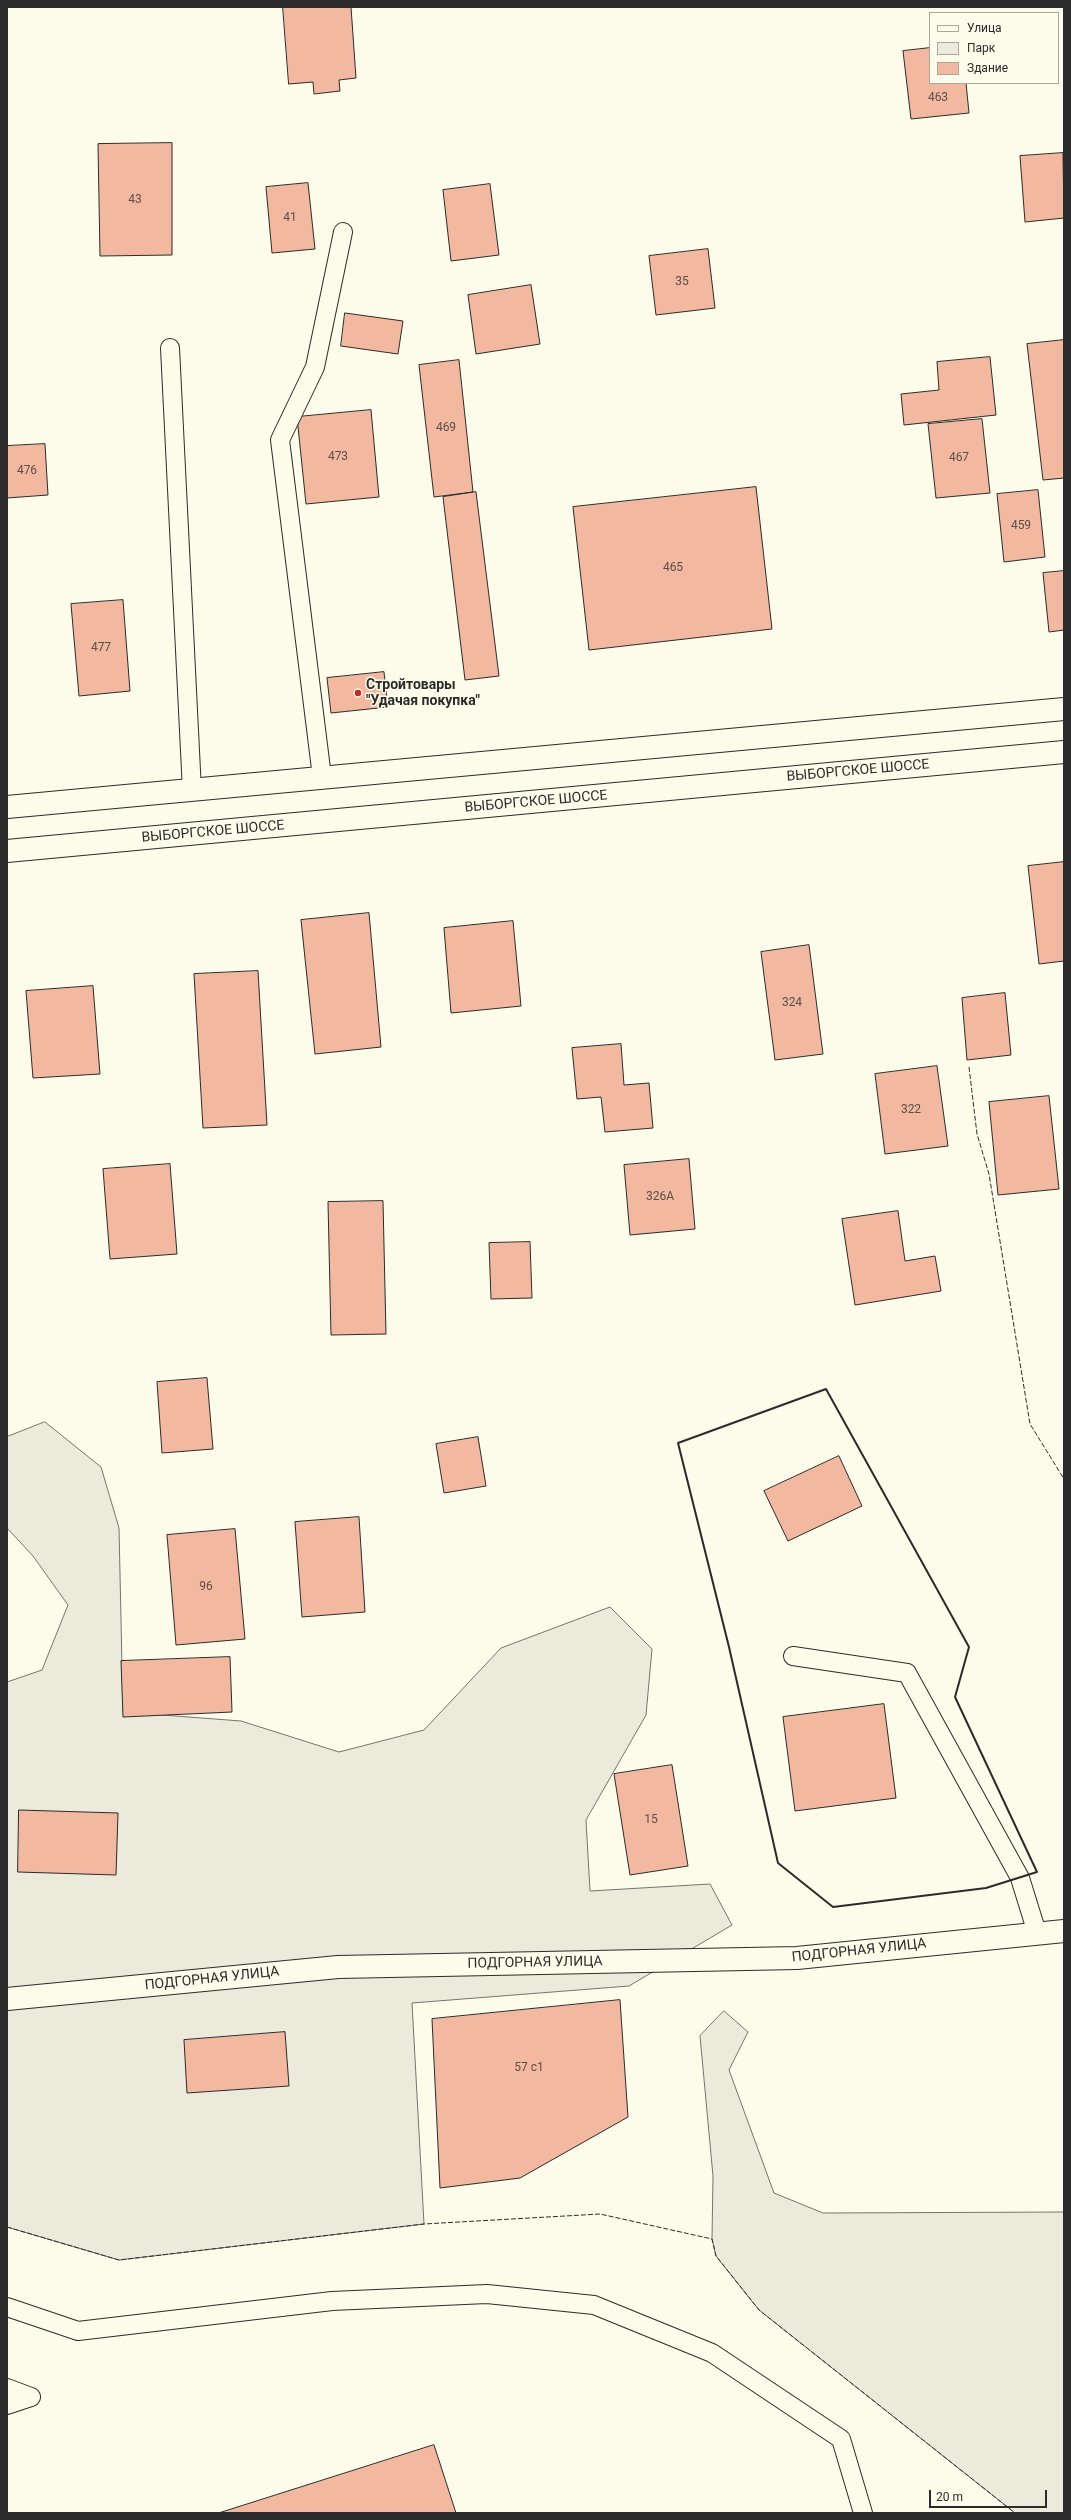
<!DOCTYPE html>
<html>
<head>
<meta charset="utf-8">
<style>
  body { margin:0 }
  #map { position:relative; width:1071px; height:2520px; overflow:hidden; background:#fdfbea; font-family:Roboto,sans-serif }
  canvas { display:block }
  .frame { position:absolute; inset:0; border:8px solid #2b2b2b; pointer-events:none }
  .legend { position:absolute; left:929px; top:12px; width:130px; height:72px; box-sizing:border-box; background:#fdfbea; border:1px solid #a9a89e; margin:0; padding:5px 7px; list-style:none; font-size:12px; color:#2b2b2b }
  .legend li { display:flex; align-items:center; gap:8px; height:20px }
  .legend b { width:20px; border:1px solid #a9a89e }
  .scale { position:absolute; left:929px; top:2490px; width:118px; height:18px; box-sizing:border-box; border:2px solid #2b2b2b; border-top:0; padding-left:5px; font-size:12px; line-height:14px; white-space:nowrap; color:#2b2b2b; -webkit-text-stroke:3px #fdfbea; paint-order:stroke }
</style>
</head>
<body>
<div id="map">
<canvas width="1071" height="2520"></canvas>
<div class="frame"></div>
<ul class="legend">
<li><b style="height:5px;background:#fdfbea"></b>Улица</li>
<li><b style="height:11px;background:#ecebdb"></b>Парк</li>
<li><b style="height:11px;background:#f2b8a0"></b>Здание</li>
</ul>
<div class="scale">20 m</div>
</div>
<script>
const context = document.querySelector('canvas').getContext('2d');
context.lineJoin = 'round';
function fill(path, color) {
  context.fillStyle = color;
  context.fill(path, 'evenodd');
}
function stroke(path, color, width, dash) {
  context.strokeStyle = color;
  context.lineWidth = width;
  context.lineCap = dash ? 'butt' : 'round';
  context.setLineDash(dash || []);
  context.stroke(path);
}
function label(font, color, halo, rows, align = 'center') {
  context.font = font + ' Roboto,sans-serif';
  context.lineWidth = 3;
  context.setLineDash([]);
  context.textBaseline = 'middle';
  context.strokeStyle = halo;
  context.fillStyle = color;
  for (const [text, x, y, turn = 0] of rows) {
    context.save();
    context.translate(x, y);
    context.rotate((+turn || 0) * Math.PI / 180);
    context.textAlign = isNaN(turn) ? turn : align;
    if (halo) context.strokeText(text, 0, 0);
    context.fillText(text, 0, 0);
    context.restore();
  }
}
const green = new Path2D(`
  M 45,1422 L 101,1467 L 119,1528 L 123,1712 L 241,1721 L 339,1752 L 424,1730 L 501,1648 L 610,1607 L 652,1649 L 646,1715 L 586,1820 L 590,1891 L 710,1884 L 732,1925 L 629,1986 L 412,2003 L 424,2224 L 119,2260 L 7,2227 L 7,1682 L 42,1670 L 68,1605 L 33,1556 L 7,1528 L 7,1437 Z
  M 724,2011 L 748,2032 L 729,2070 L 774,2193 L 823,2213 L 1064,2212 L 1064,2513 L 1015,2513 L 759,2310 L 716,2256 L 712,2239 L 713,2176 L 700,2036 Z`);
fill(green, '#ecebdb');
stroke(green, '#74746e', 1);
const building = new Path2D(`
  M 283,7 L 351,7 L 356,78 L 339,80 L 340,91 L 314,94 L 313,82 L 289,84 Z
  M 930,48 L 930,83 L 966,83 L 969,113 L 911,119 L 903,51 Z
  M 172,143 L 172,255 L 100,256 L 98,144 Z
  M 1063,153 L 1064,218 L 1025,222 L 1020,156 Z
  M 308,183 L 315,249 L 272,253 L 266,187 Z
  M 490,184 L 499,255 L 451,261 L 443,190 Z
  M 708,249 L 715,308 L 656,315 L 649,256 Z
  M 531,285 L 540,344 L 476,354 L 468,295 Z
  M 345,313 L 403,321 L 398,354 L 341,346 Z
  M 1064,340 L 1064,478 L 1043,480 L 1027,344 Z
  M 990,357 L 996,415 L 904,425 L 901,394 L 939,390 L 937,362 Z
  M 459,360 L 473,492 L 434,497 L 419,365 Z
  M 371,410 L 379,497 L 306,504 L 297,417 Z
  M 982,419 L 990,493 L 936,498 L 928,424 Z
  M 45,444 L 48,495 L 7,498 L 7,446 Z
  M 756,487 L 772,629 L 589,650 L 573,507 Z
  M 1038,490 L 1045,557 L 1004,562 L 997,494 Z
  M 476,492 L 499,676 L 465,680 L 443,497 Z
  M 1064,571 L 1064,630 L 1049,632 L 1043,573 Z
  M 123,600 L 130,691 L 79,696 L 71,604 Z
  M 384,672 L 388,707 L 331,713 L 327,678 Z
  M 1064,862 L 1064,961 L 1039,964 L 1028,866 Z
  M 369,913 L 381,1047 L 315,1054 L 301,920 Z
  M 513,921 L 521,1006 L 451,1013 L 444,928 Z
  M 809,945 L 823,1054 L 775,1060 L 761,952 Z
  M 258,971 L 267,1125 L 203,1128 L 194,974 Z
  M 93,986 L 100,1074 L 33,1078 L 26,991 Z
  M 1005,993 L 1011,1055 L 967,1060 L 962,998 Z
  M 621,1044 L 624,1085 L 649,1083 L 653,1128 L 605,1132 L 601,1097 L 577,1099 L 572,1048 Z
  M 937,1066 L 948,1146 L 885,1154 L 875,1074 Z
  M 1049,1096 L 1059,1189 L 998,1195 L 989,1102 Z
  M 689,1159 L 695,1229 L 630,1235 L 624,1165 Z
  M 170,1164 L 177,1254 L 110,1259 L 103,1169 Z
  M 383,1201 L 386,1334 L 331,1335 L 328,1202 Z
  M 898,1211 L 905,1261 L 935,1256 L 941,1291 L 855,1305 L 842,1219 Z
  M 530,1242 L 532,1298 L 491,1299 L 489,1243 Z
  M 207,1378 L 213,1449 L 162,1453 L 157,1382 Z
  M 478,1437 L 486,1486 L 444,1493 L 436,1444 Z
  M 839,1456 L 862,1506 L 788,1541 L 764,1491 Z
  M 359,1517 L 365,1612 L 302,1617 L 295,1522 Z
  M 235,1529 L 245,1639 L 176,1645 L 167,1535 Z
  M 230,1657 L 232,1712 L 123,1717 L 121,1661 Z
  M 884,1704 L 896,1798 L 795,1811 L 783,1717 Z
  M 672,1765 L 688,1866 L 630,1875 L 614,1774 Z
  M 19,1810 L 118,1813 L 116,1875 L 18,1872 Z
  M 620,2000 L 628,2117 L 520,2178 L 440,2188 L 432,2019 Z
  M 285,2032 L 289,2086 L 187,2093 L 184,2040 Z
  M 434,2445 L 456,2513 L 219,2513 Z`);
fill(building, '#f2b8a0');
stroke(building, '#2b2b2b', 1);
const lane = new Path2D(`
  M 170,348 L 192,791
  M 322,777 L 280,440 L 315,367 L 343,232
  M 793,1656 L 907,1673 L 1020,1878 L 1037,1933
  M 7,2307 L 78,2331 L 332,2301 L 487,2294 L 594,2305 L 712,2353 L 841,2439 L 863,2513
  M 7,2388 L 31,2397
  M 7,2405 L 31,2397`);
const street = new Path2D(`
  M 7,1999 L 338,1967 L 797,1958 L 1064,1931`);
const primary = new Path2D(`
  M 7,807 L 1064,709
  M 7,851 L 1064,752`);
stroke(lane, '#2b2b2b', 20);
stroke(street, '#2b2b2b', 24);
stroke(primary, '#2b2b2b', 24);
stroke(lane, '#fdfbea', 18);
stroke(street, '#fdfbea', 22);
stroke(primary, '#fdfbea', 22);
stroke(new Path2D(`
  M 969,1067 L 977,1134 L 989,1174 L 1030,1424 L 1064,1479
  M 7,2227 L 119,2260 L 424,2224 L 600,2214 L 712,2239 L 716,2256 L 759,2310 L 1015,2513`), '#2b2b2b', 1, [5, 2]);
stroke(new Path2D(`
  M 826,1389 L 969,1647 L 955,1697 L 1037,1872 L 986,1888 L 833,1907 L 778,1863 L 729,1647 L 678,1443 Z`), '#2b2b2b', 2);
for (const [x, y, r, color] of [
  [358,693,4,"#c62828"]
]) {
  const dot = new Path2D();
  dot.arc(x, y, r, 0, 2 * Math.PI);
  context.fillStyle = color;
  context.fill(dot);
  stroke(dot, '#fdfbea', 1.5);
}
label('12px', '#5d4e48', null, [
  ["463",938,98],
  ["43",135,200],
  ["41",290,218],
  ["35",682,282],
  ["469",446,428],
  ["473",338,457],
  ["467",959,458],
  ["476",27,471],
  ["459",1021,526],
  ["465",673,568],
  ["477",101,648],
  ["324",792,1003],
  ["322",911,1110],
  ["326А",660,1197],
  ["96",206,1587],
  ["15",651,1820],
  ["57 с1",529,2068]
]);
label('bold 14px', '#2b2b2b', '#fdfbea', [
  ["Cтройтовары",366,685],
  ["\"Удачая покупка\"",366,701]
], 'left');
label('14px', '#2b2b2b', '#fdfbea', [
  ["ВЫБОРГСКОЕ ШОССЕ",858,771,-5],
  ["ВЫБОРГСКОЕ ШОССЕ",536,802,-5],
  ["ВЫБОРГСКОЕ ШОССЕ",213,832,-5],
  ["ПОДГОРНАЯ УЛИЦА",859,1951,-6],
  ["ПОДГОРНАЯ УЛИЦА",535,1963,-1],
  ["ПОДГОРНАЯ УЛИЦА",212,1979,-6]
]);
</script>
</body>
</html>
